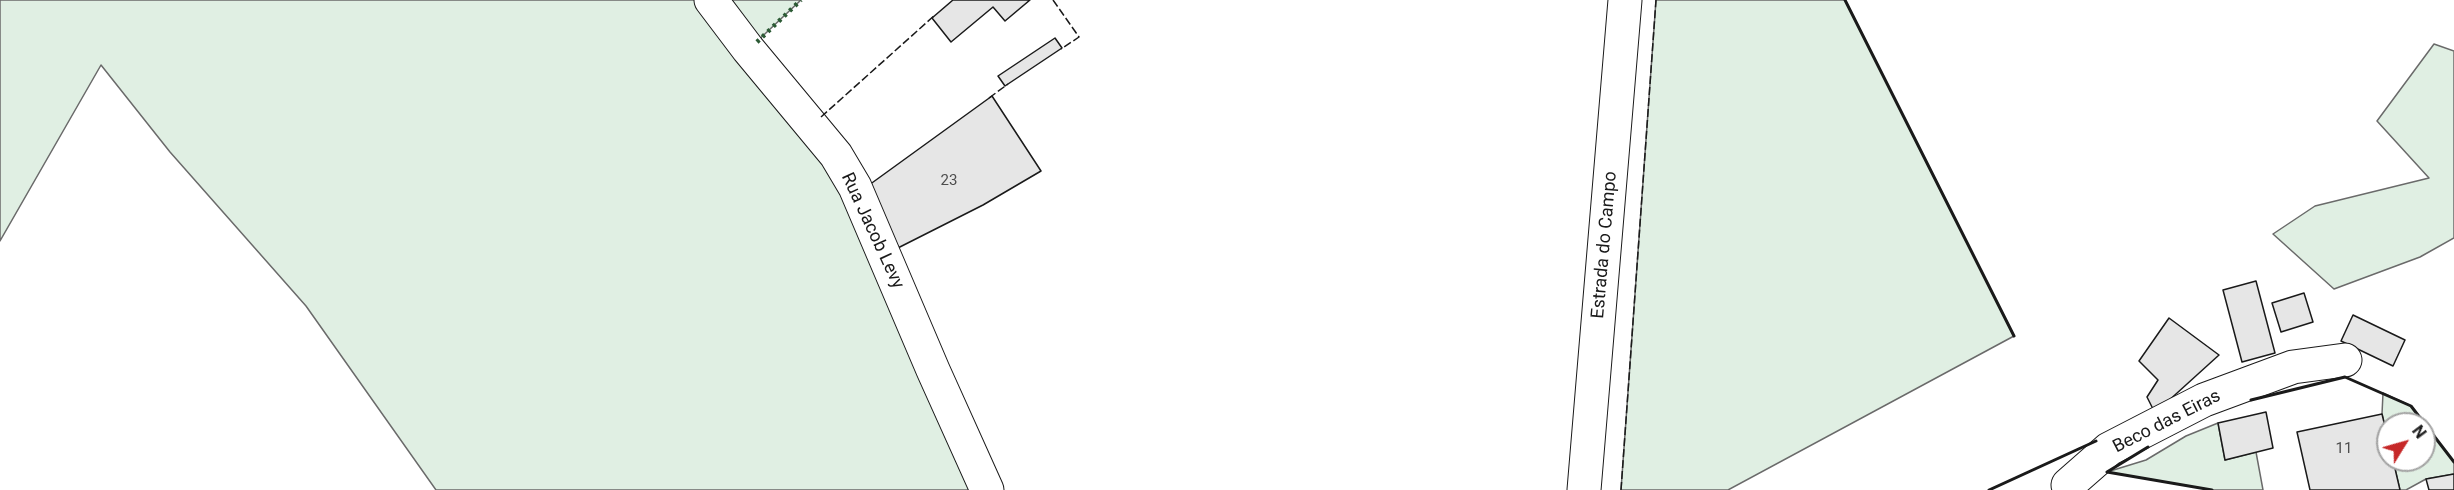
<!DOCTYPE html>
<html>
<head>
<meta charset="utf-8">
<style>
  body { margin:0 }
  #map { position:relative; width:2454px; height:490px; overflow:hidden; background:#fff; font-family:Roboto,sans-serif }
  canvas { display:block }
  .north { position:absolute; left:2376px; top:412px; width:60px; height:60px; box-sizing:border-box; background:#fff; border:2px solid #a3a3a3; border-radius:50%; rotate:53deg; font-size:16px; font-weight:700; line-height:24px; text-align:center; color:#1a1a1a }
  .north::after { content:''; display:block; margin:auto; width:21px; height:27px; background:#c62828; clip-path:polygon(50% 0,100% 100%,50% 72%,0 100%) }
</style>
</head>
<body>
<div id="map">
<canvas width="2454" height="490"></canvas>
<div class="north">N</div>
</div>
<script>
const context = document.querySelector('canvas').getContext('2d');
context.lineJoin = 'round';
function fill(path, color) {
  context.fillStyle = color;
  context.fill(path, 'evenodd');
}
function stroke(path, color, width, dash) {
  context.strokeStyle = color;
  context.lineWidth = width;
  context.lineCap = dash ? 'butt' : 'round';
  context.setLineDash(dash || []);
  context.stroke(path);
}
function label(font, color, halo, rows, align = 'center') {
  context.font = font + ' Roboto,sans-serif';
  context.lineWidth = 4.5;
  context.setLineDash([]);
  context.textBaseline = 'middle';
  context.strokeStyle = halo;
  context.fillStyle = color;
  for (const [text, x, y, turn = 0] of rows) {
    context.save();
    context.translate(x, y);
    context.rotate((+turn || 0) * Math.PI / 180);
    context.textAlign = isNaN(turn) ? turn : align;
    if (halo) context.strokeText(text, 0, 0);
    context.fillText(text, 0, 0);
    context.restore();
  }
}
const green = new Path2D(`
  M 0,0 L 711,0 L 811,124 L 987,490 L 436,490 L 306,306 L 170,152 L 101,65 L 0,241 Z
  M 715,0 L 801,0 L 751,47 Z
  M 1656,0 L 1845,0 L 2014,336 L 1728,490 L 1621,490 Z
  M 2434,44 L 2454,51 L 2454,238 L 2420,257 L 2334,289 L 2273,234 L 2315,206 L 2429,178 L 2377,121 Z
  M 2383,393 L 2411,406 L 2454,462 L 2454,474 L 2426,479 L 2406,490 L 2400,490 L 2393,460 L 2424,460 L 2424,424 L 2388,424 L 2388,439 L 2382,414 Z
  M 2218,423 L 2225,460 L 2256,452 L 2263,490 L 2212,490 L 2107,472 L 2146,460 L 2186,436 Z`);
fill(green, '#e0efe3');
stroke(green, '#6a6a6a', 1.5);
const building = new Path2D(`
  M 953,0 L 1030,0 L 1005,21 L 993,7 L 951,42 L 932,18 Z
  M 1055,38 L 1062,48 L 1005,86 L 998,76 Z
  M 992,96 L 1041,171 L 983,205 L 884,255 L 858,193 Z
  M 2256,281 L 2275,353 L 2242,362 L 2223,290 Z
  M 2304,293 L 2313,322 L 2281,332 L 2272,303 Z
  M 2353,315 L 2405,340 L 2393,366 L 2341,341 Z
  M 2169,318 L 2219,355 L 2155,413 L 2147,397 L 2158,380 L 2139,361 Z
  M 2266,412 L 2273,448 L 2225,460 L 2218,423 Z
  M 2382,414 L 2388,439 L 2388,460 L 2393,460 L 2400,490 L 2310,490 L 2297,432 Z
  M 2454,474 L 2454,490 L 2429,490 L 2426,479 Z`);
fill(building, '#e6e6e6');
stroke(building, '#1a1a1a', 1.5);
const minor = new Path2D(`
  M 711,0 L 748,49 L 836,155 L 855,187 L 933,370 L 987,490
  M 2068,485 L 2109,449 L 2204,400 L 2293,367 L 2345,360`);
const tertiary = new Path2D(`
  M 1584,490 L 1625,0`);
stroke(minor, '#1a1a1a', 35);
stroke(tertiary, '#1a1a1a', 35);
stroke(minor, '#fff', 33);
stroke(tertiary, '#fff', 33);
stroke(new Path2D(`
  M 757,42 L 801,0`), '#2b5a34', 4.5, [3, 4.5]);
stroke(new Path2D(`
  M 1053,0 L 1079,37 L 1061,49
  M 989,98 L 1008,84
  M 821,117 L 935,15
  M 1621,490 L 1656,0`), '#1a1a1a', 1.5, [8, 3]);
stroke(new Path2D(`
  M 1845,0 L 2014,336
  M 2251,400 L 2345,377 L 2411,406 L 2454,462
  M 2148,447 L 2107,472 L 2212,490
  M 1989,490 L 2096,441`), '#1a1a1a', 3);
label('15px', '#4d4d4d', null, [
  ["23",949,181],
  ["11",2344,449]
]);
label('18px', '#1a1a1a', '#fff', [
  ["Rua Jacob Levy",872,231,65],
  ["Estrada do Campo",1605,245,-85],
  ["Beco das Eiras",2167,422,-27]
]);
</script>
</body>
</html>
